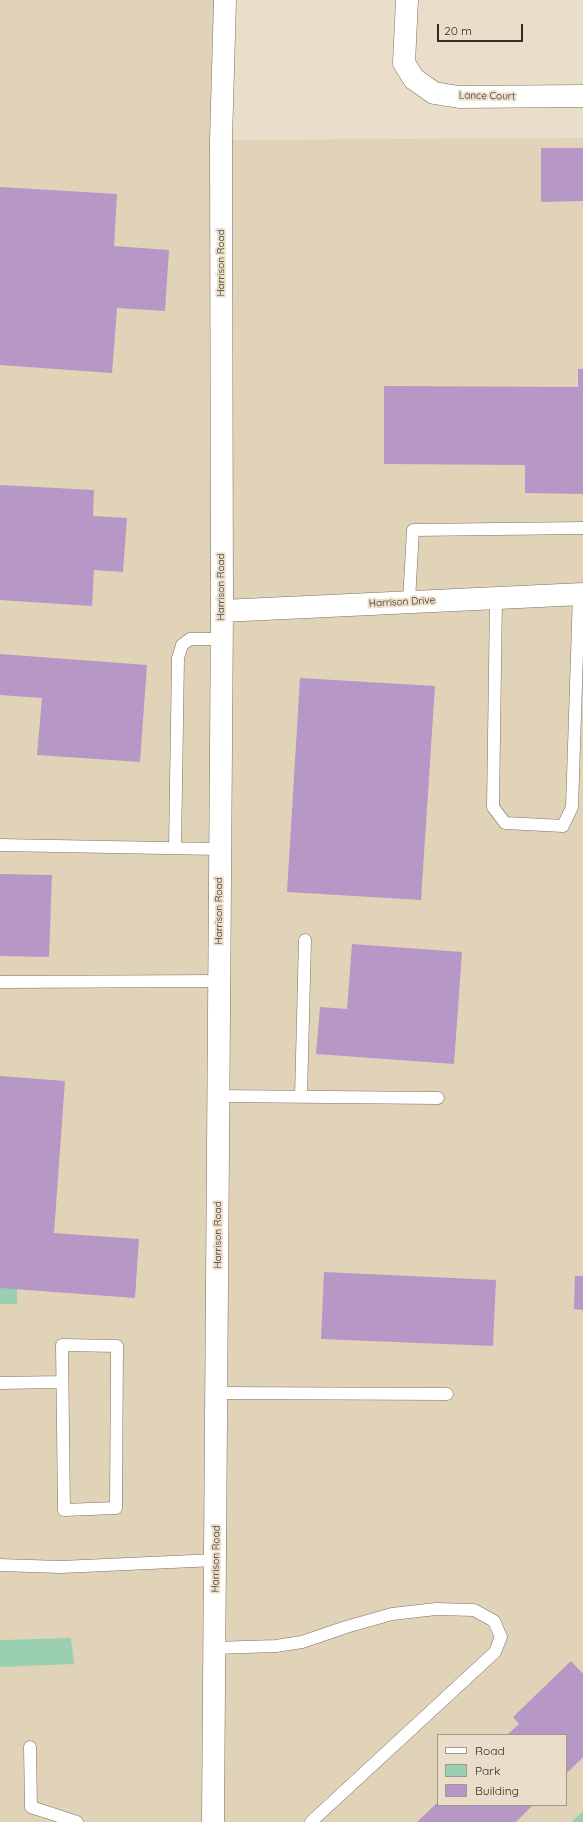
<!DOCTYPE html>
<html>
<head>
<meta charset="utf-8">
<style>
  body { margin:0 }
  #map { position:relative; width:583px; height:1822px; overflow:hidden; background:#eadeca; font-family:Quicksand,sans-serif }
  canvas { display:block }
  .legend { position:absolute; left:437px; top:1734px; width:130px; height:72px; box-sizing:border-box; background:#eadeca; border:1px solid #a09888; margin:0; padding:5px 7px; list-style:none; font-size:12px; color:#322e26 }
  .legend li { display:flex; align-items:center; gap:8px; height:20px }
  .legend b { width:20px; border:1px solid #a09888 }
  .scale { position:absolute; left:437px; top:24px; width:86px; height:18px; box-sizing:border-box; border:2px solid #322e26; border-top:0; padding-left:5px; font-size:12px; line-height:14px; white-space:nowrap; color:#322e26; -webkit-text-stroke:3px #eadeca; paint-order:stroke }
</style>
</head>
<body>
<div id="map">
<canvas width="583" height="1822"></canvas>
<ul class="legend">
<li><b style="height:5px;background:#fff"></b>Road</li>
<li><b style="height:11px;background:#9ad0af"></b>Park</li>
<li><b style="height:11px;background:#b797c6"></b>Building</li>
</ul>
<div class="scale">20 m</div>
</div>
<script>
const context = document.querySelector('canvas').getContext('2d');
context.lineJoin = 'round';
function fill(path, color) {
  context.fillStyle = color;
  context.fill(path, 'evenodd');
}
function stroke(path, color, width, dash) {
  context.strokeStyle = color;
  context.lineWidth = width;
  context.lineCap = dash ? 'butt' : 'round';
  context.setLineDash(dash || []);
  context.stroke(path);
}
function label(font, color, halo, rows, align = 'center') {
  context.font = font + ' Quicksand,sans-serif';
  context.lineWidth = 4;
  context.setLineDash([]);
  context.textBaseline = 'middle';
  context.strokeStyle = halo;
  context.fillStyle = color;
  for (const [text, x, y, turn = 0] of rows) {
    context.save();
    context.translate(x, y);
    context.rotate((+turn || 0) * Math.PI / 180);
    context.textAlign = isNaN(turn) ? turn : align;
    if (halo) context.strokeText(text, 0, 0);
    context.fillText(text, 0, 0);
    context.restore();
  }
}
fill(new Path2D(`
  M 0,0 L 225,0 L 221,140 L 583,138 L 583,1623 L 582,1626 L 583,1628 L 583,1811 L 571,1822 L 0,1822 L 0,1667 L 73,1663 L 71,1638 L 0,1640 L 0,1304 L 17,1304 L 0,1285 ZM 438,1735 L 566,1735 L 566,1805 L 438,1805 Z`), '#e1d3b8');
fill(new Path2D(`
  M 0,1285 L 17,1285 L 17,1304 L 0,1304 Z
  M 71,1638 L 74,1664 L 0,1667 L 0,1640 Z
  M 583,1811 L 583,1822 L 571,1822 Z`), '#9ad0af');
fill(new Path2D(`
  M 541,148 L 583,148 L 583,201 L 541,202 Z
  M 0,187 L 117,194 L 114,246 L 169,250 L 165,311 L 117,308 L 112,373 L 0,365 Z
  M 578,369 L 583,369 L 583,494 L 525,493 L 525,465 L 384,464 L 384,386 L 578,387 Z
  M 0,485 L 94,490 L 93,516 L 127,518 L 123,572 L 94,570 L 92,606 L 0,600 Z
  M 0,654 L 147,665 L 140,762 L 37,755 L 42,698 L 0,695 Z
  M 300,678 L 435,686 L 421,900 L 287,892 Z
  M 0,874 L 52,875 L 49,957 L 0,956 Z
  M 352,944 L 462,952 L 454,1064 L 316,1054 L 320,1007 L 347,1009 Z
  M 0,1076 L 65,1081 L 54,1233 L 139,1239 L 135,1298 L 0,1288 Z
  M 324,1272 L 496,1280 L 493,1346 L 321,1339 Z
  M 575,1276 L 583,1276 L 583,1310 L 574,1309 Z
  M 571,1661 L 583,1674 L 583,1757 L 566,1774 L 566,1735 L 507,1735 L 519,1724 L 513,1717 Z
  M 438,1802 L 438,1805 L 533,1805 L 516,1822 L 417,1822 Z`), '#b797c6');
const lane = new Path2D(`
  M 496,598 L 493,807 L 505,823 L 563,826 L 572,807 L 579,594
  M 409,601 L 413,530 L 583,528
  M 0,845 L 219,849
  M 175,848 L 178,658 L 182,645 L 190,639 L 221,639
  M 0,982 L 219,981
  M 218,1096 L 438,1098
  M 301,1096 L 305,940
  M 62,1345 L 117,1346 L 116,1508 L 64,1510 Z
  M 0,1383 L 61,1382
  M 217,1393 L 447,1394
  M 0,1565 L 61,1567 L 216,1560
  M 215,1648 L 276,1646 L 302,1642 L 346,1627 L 392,1614 L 436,1609 L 474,1610 L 494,1621 L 501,1637 L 495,1652 L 311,1822
  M 30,1747 L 31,1807 L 77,1822`);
const street = new Path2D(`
  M 407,0 L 404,63 L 414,79 L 434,93 L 459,97 L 583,96
  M 222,611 L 583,594
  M 213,1822 L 222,611 L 221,140 L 225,0`);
stroke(lane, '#7b715f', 13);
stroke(street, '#7b715f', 23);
stroke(lane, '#fff', 12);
stroke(street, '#fff', 22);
label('10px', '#322e26', '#eadeca', [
  ["Lance Court",487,96,1],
  ["Harrison Road",221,263,-90],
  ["Harrison Road",221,587,-90],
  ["Harrison Drive",402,602,-3],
  ["Harrison Road",219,911,-90],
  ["Harrison Road",218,1235,-90],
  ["Harrison Road",216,1559,-89]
]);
</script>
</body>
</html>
